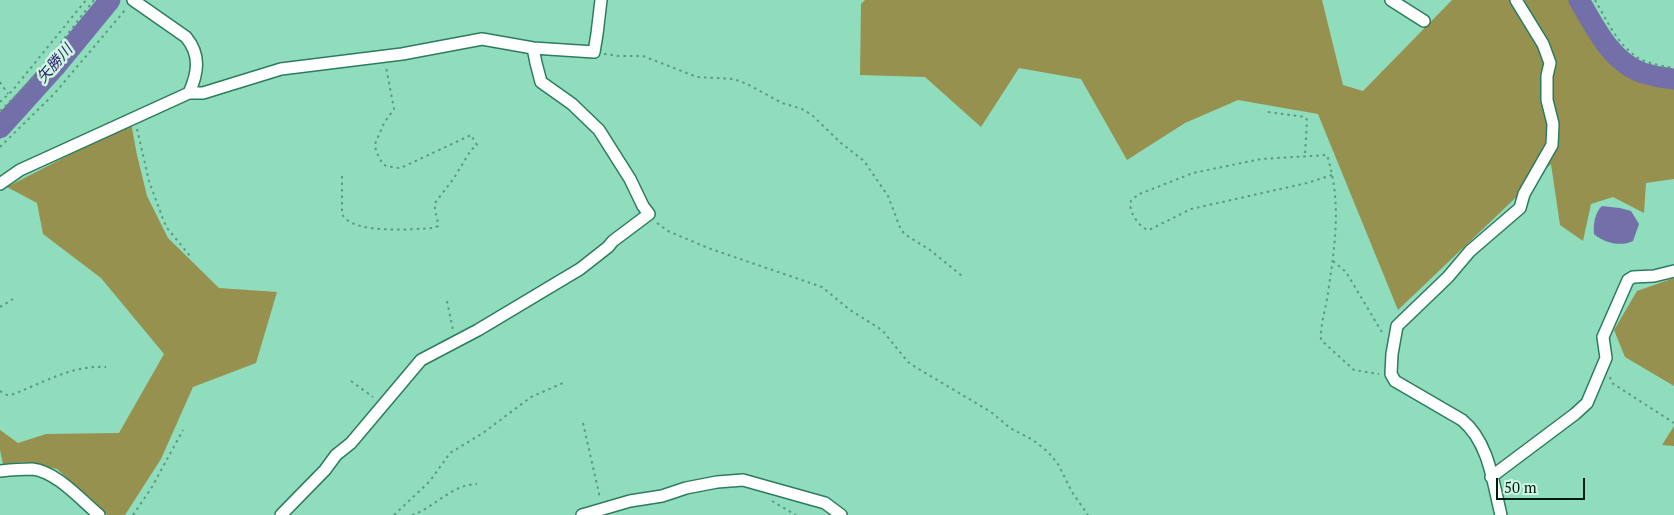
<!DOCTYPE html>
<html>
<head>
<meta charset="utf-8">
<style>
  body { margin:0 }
  #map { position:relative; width:1674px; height:515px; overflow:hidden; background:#8fddbc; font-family:"PT Serif",serif }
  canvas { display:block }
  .scale { position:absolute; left:1496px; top:478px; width:89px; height:22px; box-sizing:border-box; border:2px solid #001c10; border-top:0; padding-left:6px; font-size:15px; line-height:18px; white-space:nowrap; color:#001c10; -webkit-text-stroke:4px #cff5e3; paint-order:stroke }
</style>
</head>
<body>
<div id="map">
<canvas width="1674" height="515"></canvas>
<div class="scale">50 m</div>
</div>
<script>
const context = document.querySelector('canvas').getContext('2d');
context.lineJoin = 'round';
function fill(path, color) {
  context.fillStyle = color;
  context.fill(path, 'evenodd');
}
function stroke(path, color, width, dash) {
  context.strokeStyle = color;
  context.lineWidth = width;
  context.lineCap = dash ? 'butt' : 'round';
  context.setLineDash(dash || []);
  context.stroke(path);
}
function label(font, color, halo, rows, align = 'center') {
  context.font = font + ' "PT Serif","Noto Sans JP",serif';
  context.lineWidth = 5;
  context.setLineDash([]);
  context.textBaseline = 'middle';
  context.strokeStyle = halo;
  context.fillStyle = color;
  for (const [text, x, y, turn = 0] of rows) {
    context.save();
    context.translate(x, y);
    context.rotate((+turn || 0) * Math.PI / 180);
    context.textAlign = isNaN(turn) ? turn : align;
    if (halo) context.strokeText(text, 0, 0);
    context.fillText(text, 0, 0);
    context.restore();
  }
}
fill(new Path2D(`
  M 865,0 L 1322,0 L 1343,85 L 1363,91 L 1452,0 L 1579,0 L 1631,77 L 1674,87 L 1674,179 L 1646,183 L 1644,213 L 1613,197 L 1591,204 L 1583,241 L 1560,225 L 1551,164 L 1398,310 L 1318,114 L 1238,100 L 1185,123 L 1127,160 L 1081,79 L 1019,68 L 981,127 L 925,77 L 860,75 L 861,4 Z
  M 131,123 L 137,155 L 147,196 L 168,238 L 219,288 L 277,292 L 256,363 L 193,387 L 161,459 L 125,515 L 107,515 L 57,469 L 25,462 L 3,464 L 0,450 L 0,430 L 18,443 L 46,434 L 119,433 L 164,354 L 101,278 L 43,234 L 37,203 L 7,187 Z
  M 1674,278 L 1674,386 L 1625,357 L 1614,330 L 1637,291 Z
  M 1674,426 L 1674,446 L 1662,445 Z`), '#96914e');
fill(new Path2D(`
  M 1602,206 L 1620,208 L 1631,211 L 1639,224 L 1633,241 C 1621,247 1604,243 1594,234 C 1593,225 1595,212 1602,206 Z`), '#726fa9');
stroke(new Path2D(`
  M 1579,0 C 1595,27 1611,62 1643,73 C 1653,76 1664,78 1674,79
  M 0,128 L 55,67 L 110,0`), '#726fa9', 21);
const street = new Path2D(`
  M 133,0 L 186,37 C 201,55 198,73 189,93
  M 1391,0 L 1424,21
  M 0,184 L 20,170 L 189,93 L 203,93 L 281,69 L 402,54 L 482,39 L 533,48 L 594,52 L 597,34 L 601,0
  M 0,471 C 10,470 21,469 32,469 C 56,471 81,500 99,515
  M 1491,477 L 1575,414 L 1587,403 L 1606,358 L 1603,337 L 1628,280 L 1633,277 L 1654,276 L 1674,271
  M 281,515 L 325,470 L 336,455 L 351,443 L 421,360 L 478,330 L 580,269 L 608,247 L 613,241 L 649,214 L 643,206 L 630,179 L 599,130 L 572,104 L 541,82 L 536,63 L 533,48
  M 582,515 L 630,501 L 662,496 L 686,488 L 717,482 L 743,480 L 825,503 L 841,515
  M 1501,515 C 1493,483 1489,442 1462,420 L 1395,381 L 1391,374 L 1392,354 L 1397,326 L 1448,277 L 1470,251 L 1520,208 L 1524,194 L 1552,145 L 1553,124 L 1547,100 L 1547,76 L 1550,63 L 1543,44 L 1516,0`);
stroke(street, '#2c7c5f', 14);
stroke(new Path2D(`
  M 1595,0 C 1607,21 1618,46 1640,59 C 1650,64 1663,66 1674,68
  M 604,54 L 619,56 L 643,56 L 697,77 L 734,79 L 747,84 L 782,103 L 802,109 L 812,115 L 841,143 L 864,161 L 888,196 L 901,230 L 906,235 L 930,250 L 962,276
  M 0,82 L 8,94
  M 0,102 L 12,91 L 86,0
  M 0,111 C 36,78 64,38 94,0
  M 1268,112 L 1305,117 L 1307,120 L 1305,155
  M 137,129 L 149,181 L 163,219 L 167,228 L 190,256
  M 0,147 L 54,94 L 126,9
  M 1332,175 L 1307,183 L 1191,209 L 1149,230 C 1140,229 1127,210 1131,201 C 1132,199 1136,197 1137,195 L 1193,173 L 1261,159 L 1327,155 C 1342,203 1335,244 1328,293 C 1326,308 1320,325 1321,340 L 1354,370 L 1379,374
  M 342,176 L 342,214 C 352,235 414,229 434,228 L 438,226 C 438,218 434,212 435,203 L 454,178 L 471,150 L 477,145 L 471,135 L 405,166 L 399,168 L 386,166 L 382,163 L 376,151 L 375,144 L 384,123 L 394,109 L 386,67
  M 657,223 L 668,231 L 708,248 L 822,287 L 850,310 L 882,330 L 908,362 L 917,368 L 991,412 L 1010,428 L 1033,440 L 1048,452 L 1058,464 L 1072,492 L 1088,515
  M 1333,261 L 1346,272 L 1383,334
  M 447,301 L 453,330
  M 0,307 L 13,299
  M 1610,377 L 1612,383 L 1674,423
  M 351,381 L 373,397
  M 0,391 L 7,395 L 14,394 C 44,382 73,365 106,367
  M 583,423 L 600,498
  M 772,501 L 796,515
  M 133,515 L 152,487 L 183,430
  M 394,515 L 430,481 L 450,453 L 483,433 L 531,397 L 563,383
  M 412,515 C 436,507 450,485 477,484`), '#5c997f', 2, [2.5, 4]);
stroke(street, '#fff', 11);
label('italic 15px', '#2d2068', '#cff5e3', [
  ["矢勝川",55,64,-49]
]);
</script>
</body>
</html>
